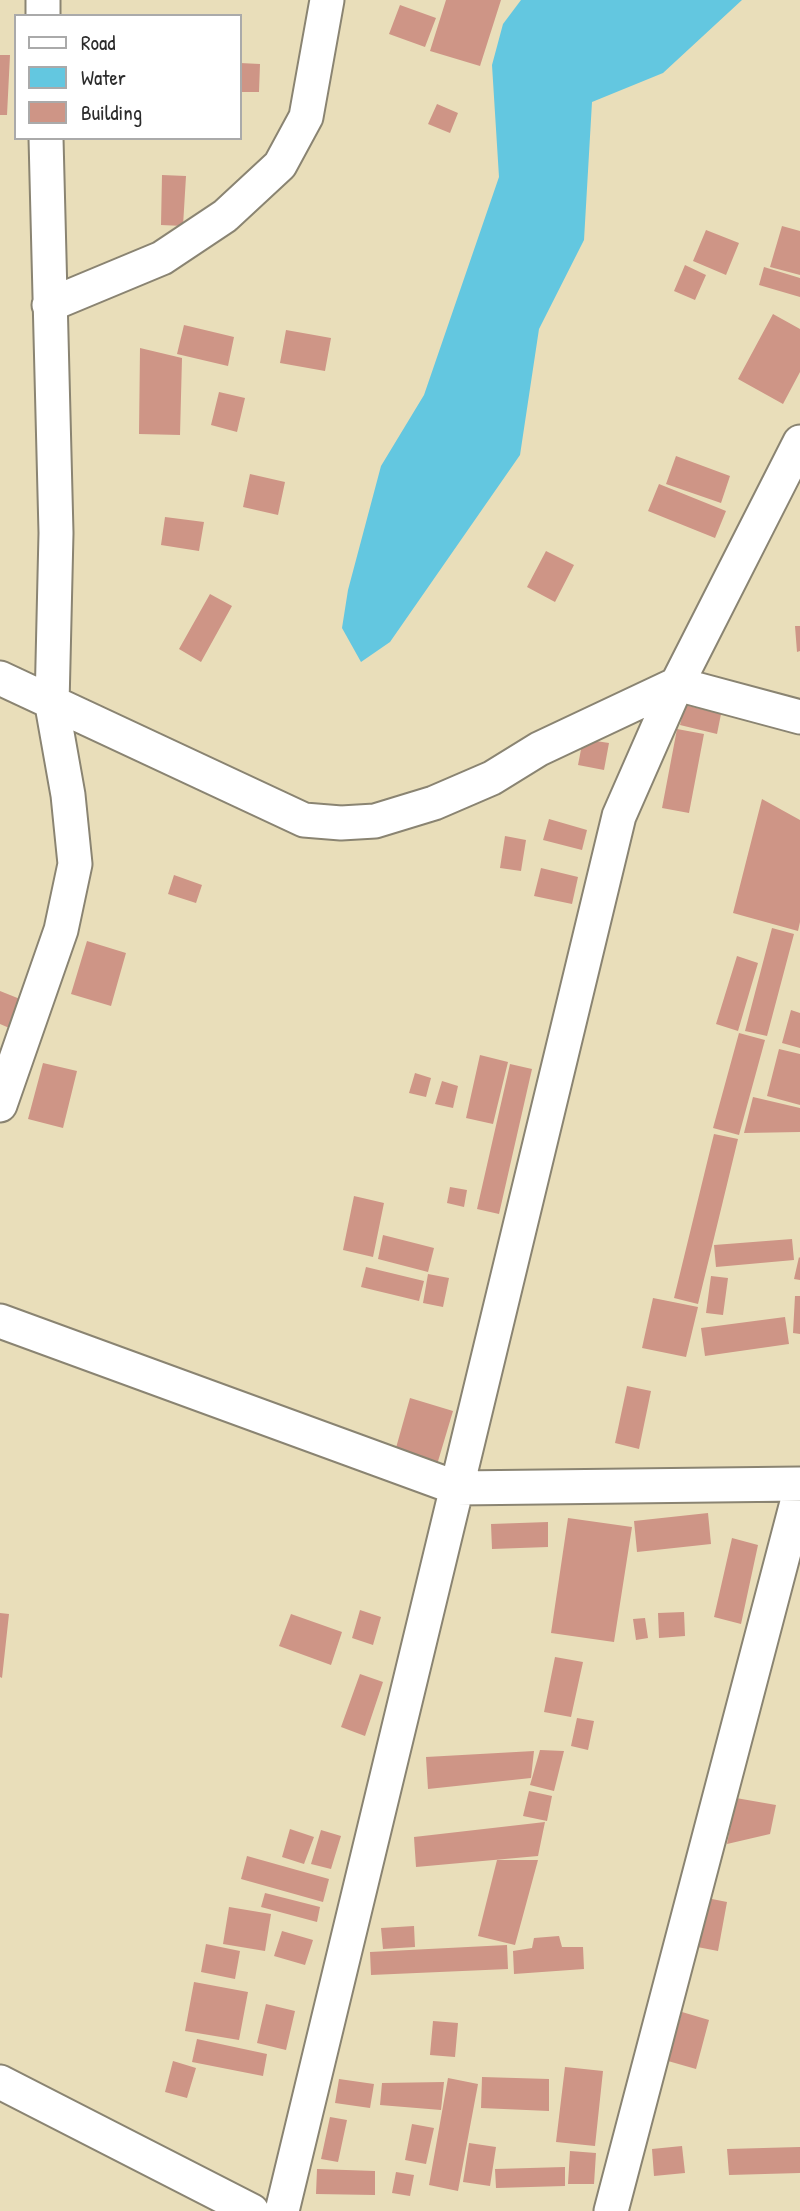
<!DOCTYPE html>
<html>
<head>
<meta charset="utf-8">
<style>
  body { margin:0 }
  #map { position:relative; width:800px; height:2211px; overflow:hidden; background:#e9deba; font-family:"Patrick Hand",sans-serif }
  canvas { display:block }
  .legend { position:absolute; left:14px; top:14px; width:228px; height:126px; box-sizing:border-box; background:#fff; border:2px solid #aaa; margin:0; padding:9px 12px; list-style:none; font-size:21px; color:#2b2b2b }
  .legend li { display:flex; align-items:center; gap:14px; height:35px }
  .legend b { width:35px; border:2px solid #aaa }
</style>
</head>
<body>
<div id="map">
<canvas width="800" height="2211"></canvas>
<ul class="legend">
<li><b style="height:9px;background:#fff"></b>Road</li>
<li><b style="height:19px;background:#63c7e0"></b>Water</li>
<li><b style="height:19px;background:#ce9586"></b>Building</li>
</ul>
</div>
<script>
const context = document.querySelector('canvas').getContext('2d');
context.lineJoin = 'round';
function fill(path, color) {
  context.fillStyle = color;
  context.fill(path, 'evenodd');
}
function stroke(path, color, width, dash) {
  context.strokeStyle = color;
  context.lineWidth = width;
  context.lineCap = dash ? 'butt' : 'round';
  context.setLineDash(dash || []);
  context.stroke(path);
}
fill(new Path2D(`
  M 521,0 L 742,0 L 663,73 L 592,102 L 584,240 L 539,329 L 520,455 L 390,642 L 361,662 L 342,628 L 348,590 L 381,466 L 424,395 L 499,177 L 492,65 L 503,24 Z`), '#63c7e0');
fill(new Path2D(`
  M 446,0 L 501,0 L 480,66 L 430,51 Z
  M 400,5 L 436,18 L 425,47 L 389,34 Z
  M 0,55 L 10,55 L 7,115 L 0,115 Z
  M 240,63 L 260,64 L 259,92 L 240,92 Z
  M 437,104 L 458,113 L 450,133 L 428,124 Z
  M 162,175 L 186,176 L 183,226 L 161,225 Z
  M 782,226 L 800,231 L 800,275 L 770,267 Z
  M 706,230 L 739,243 L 726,275 L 693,261 Z
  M 685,265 L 706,275 L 695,300 L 674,291 Z
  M 764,267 L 800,278 L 800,297 L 759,285 Z
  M 773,314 L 800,329 L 800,372 L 783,404 L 738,379 Z
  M 184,325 L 234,337 L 228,366 L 177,354 Z
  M 286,330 L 331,338 L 325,371 L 280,363 Z
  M 140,348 L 182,358 L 180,435 L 139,434 Z
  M 219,392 L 245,398 L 237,432 L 211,425 Z
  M 676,456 L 730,476 L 721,503 L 666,484 Z
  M 250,474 L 285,482 L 278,515 L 243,507 Z
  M 659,484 L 726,511 L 715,538 L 648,511 Z
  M 165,517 L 204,522 L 199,551 L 161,545 Z
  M 546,551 L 574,565 L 555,602 L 527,587 Z
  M 210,594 L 232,606 L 201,662 L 179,649 Z
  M 795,626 L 800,626 L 800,651 L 797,652 Z
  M 685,705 L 721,714 L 717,734 L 680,725 Z
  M 677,729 L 704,734 L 689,813 L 662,808 Z
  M 583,739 L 609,743 L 604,770 L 578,765 Z
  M 762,799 L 800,820 L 800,922 L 798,931 L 733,913 Z
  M 549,819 L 587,830 L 582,850 L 543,840 Z
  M 505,836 L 526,840 L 521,871 L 500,868 Z
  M 541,868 L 578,877 L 572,904 L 534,896 Z
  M 174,875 L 202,885 L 196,903 L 168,894 Z
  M 772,928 L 794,934 L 767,1036 L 745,1031 Z
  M 87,941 L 126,953 L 111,1006 L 71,994 Z
  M 737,956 L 758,963 L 738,1031 L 716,1024 Z
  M 0,991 L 25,1001 L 14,1030 L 0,1024 Z
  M 791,1010 L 800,1013 L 800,1048 L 782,1043 Z
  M 739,1033 L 765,1040 L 739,1135 L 713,1128 Z
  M 779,1049 L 800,1054 L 800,1105 L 767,1096 Z
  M 480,1055 L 508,1062 L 493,1124 L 466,1118 Z
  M 43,1063 L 77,1071 L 63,1128 L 28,1119 Z
  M 510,1064 L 532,1069 L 499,1214 L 477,1209 Z
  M 415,1073 L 431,1078 L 426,1097 L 409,1093 Z
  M 442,1081 L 458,1086 L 453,1108 L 435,1104 Z
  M 753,1097 L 800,1108 L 800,1132 L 744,1133 Z
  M 714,1134 L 738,1139 L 698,1304 L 674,1298 Z
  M 450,1187 L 467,1190 L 464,1207 L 447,1203 Z
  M 354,1196 L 384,1203 L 373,1257 L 343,1250 Z
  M 383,1235 L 434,1248 L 428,1272 L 378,1259 Z
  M 792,1239 L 794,1260 L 716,1267 L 714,1245 Z
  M 799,1257 L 800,1258 L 800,1280 L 794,1279 Z
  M 366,1267 L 424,1281 L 419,1301 L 361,1287 Z
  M 428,1274 L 449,1278 L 443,1307 L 423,1303 Z
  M 711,1276 L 728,1278 L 723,1315 L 706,1313 Z
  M 795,1296 L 800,1296 L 800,1334 L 793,1333 Z
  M 653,1298 L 698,1307 L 686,1357 L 642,1348 Z
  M 785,1317 L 789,1344 L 705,1356 L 701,1328 Z
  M 627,1386 L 651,1391 L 639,1449 L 615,1443 Z
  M 410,1398 L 453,1411 L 436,1468 L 394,1455 Z
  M 708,1513 L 711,1544 L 637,1552 L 634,1521 Z
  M 568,1518 L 632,1527 L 614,1642 L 551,1633 Z
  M 548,1522 L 548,1547 L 492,1549 L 491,1524 Z
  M 732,1538 L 758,1545 L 741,1624 L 714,1617 Z
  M 360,1610 L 381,1617 L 373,1645 L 352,1638 Z
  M 684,1612 L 685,1636 L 659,1638 L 658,1613 Z
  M 0,1613 L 9,1614 L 2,1678 L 0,1677 Z
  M 291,1614 L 342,1632 L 331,1665 L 279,1646 Z
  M 645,1618 L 648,1638 L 636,1640 L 633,1619 Z
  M 555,1657 L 583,1662 L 571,1717 L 544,1712 Z
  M 360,1674 L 383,1682 L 365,1736 L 341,1727 Z
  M 577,1718 L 594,1721 L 588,1750 L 571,1746 Z
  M 540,1750 L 564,1751 L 554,1791 L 530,1785 Z
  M 534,1751 L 531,1778 L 428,1789 L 426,1757 Z
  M 529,1791 L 552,1796 L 547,1821 L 523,1816 Z
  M 736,1798 L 776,1805 L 770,1834 L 727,1844 Z
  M 545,1822 L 538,1856 L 416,1867 L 414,1837 Z
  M 290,1829 L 314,1837 L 304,1864 L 282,1857 Z
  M 321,1830 L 341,1836 L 331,1869 L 311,1864 Z
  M 247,1856 L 329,1879 L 323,1902 L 241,1879 Z
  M 497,1860 L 538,1860 L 515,1945 L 478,1936 Z
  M 265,1893 L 320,1907 L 317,1922 L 261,1907 Z
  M 702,1897 L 727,1902 L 718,1951 L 692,1946 Z
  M 229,1907 L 271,1914 L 265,1951 L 223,1944 Z
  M 414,1926 L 415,1947 L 383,1949 L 381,1928 Z
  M 282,1931 L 313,1940 L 305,1965 L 274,1956 Z
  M 559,1936 L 562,1947 L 583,1947 L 584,1969 L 514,1974 L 513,1951 L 532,1948 L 534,1938 Z
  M 206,1944 L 240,1951 L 235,1979 L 201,1972 Z
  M 507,1945 L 508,1969 L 371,1975 L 370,1952 Z
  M 194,1982 L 248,1992 L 239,2040 L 185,2031 Z
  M 266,2004 L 295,2011 L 286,2050 L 257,2043 Z
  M 682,2012 L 709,2020 L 696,2069 L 668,2061 Z
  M 433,2021 L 458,2023 L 455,2057 L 430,2055 Z
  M 197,2039 L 267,2054 L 263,2076 L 192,2062 Z
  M 173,2061 L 196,2068 L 187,2098 L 165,2092 Z
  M 565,2067 L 603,2071 L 595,2146 L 556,2142 Z
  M 482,2077 L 549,2079 L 549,2111 L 481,2108 Z
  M 448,2078 L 478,2084 L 458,2191 L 429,2185 Z
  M 339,2079 L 374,2084 L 370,2108 L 335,2103 Z
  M 444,2082 L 441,2110 L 380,2105 L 382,2083 Z
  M 330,2117 L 347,2120 L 338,2162 L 321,2159 Z
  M 412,2124 L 434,2128 L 426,2164 L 405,2160 Z
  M 469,2143 L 496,2147 L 490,2186 L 463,2182 Z
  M 682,2146 L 685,2173 L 654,2176 L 652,2149 Z
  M 800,2147 L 800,2173 L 729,2175 L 727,2149 Z
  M 570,2151 L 596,2153 L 594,2184 L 568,2184 Z
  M 565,2167 L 565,2186 L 496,2188 L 495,2169 Z
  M 317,2169 L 375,2171 L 375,2195 L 316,2194 Z
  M 396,2172 L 414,2175 L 410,2196 L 392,2193 Z`), '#ce9586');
const minor = new Path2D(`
  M 43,0 L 43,16
  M 49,305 L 162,258 L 225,216 L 280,165 L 306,117 L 327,0
  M 0,678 L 304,820 L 341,823 L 375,821 L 434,803 L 492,778 L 539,749 L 677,684 L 800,717
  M 0,1105 L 61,930 L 75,864 L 68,795 L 52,705 L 56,533 L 46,138
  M 0,1321 L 457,1488 L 800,1484
  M 0,2082 L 252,2211
  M 282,2211 L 619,816 L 677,684 L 800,442
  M 611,2211 L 800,1491`);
stroke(minor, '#8a8472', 37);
stroke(minor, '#fff', 33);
</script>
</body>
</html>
